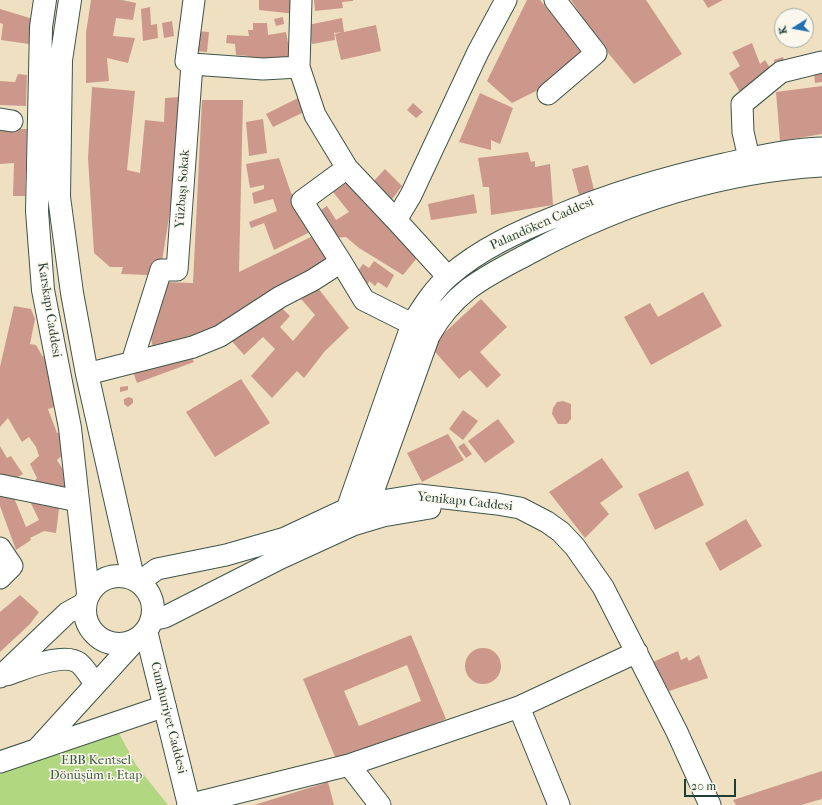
<!DOCTYPE html>
<html>
<head>
<meta charset="utf-8">
<style>
  body { margin:0 }
  #map { position:relative; width:822px; height:805px; overflow:hidden; background:#efe0c1; font-family:"IM FELL French Canon",serif }
  canvas { display:block }
  .north { position:absolute; left:774px; top:8px; width:40px; height:40px; box-sizing:border-box; background:#fbf7ec; border:1px solid #a3ada2; border-radius:50%; rotate:259deg; font-size:11px; font-weight:700; line-height:16px; text-align:center; color:#1f3d34 }
  .north::after { content:''; display:block; margin:auto; width:14px; height:18px; background:#1f6fb2; clip-path:polygon(50% 0,100% 100%,50% 72%,0 100%) }
  .scale { position:absolute; left:684px; top:779px; width:52px; height:18px; box-sizing:border-box; border:2px solid #1f3d34; border-top:0; padding-left:5px; font-size:12px; line-height:14px; white-space:nowrap; color:#1f3d34; -webkit-text-stroke:3px #fbf7ec; paint-order:stroke }
</style>
</head>
<body>
<div id="map">
<canvas width="822" height="805"></canvas>
<div class="north">K</div>
<div class="scale">20 m</div>
</div>
<script>
const context = document.querySelector('canvas').getContext('2d');
context.lineJoin = 'round';
function fill(path, color) {
  context.fillStyle = color;
  context.fill(path, 'evenodd');
}
function stroke(path, color, width, dash) {
  context.strokeStyle = color;
  context.lineWidth = width;
  context.lineCap = dash ? 'butt' : 'round';
  context.setLineDash(dash || []);
  context.stroke(path);
}
function label(font, color, halo, rows, align = 'center') {
  context.font = font + ' "IM FELL French Canon",serif';
  context.lineWidth = 3;
  context.setLineDash([]);
  context.textBaseline = 'middle';
  context.strokeStyle = halo;
  context.fillStyle = color;
  for (const [text, x, y, turn = 0] of rows) {
    context.save();
    context.translate(x, y);
    context.rotate((+turn || 0) * Math.PI / 180);
    context.textAlign = isNaN(turn) ? turn : align;
    if (halo) context.strokeText(text, 0, 0);
    context.fillText(text, 0, 0);
    context.restore();
  }
}
fill(new Path2D(`
  M 114,724 L 136,765 L 168,805 L 0,805 L 0,762 Z`), '#b2d781');
fill(new Path2D(`
  M 91,0 L 122,0 L 136,3 L 133,20 L 116,18 L 113,36 L 135,38 L 128,63 L 107,58 L 109,81 L 86,83 L 86,33 Z
  M 259,0 L 295,0 L 296,14 L 259,10 Z
  M 314,0 L 353,0 L 353,1 L 342,2 L 343,8 L 315,11 Z
  M 527,0 L 540,0 L 584,53 L 560,79 L 512,103 L 487,81 Z
  M 571,0 L 646,0 L 682,54 L 634,84 L 599,42 Z
  M 703,0 L 723,0 L 708,8 Z
  M 150,7 L 151,25 L 157,24 L 158,38 L 143,41 L 141,9 Z
  M 0,9 L 33,19 L 29,44 L 1,40 L 3,24 L 0,23 Z
  M 283,17 L 284,24 L 276,26 L 274,19 Z
  M 342,18 L 344,32 L 376,25 L 381,51 L 341,60 L 335,34 L 342,32 L 335,33 L 334,31 L 335,40 L 312,44 L 308,25 Z
  M 172,21 L 174,36 L 164,38 L 162,23 Z
  M 253,23 L 267,23 L 268,35 L 286,32 L 291,58 L 248,62 L 248,56 L 236,55 L 235,44 L 226,43 L 227,35 L 249,36 L 248,30 L 253,30 Z
  M 197,31 L 209,32 L 207,52 L 195,51 Z
  M 752,43 L 760,64 L 765,60 L 773,72 L 741,94 L 729,73 L 740,66 L 732,52 Z
  M 783,57 L 786,67 L 775,68 L 774,60 Z
  M 822,71 L 822,82 L 815,83 L 814,72 Z
  M 18,74 L 27,75 L 26,106 L 0,105 L 0,81 L 15,82 Z
  M 822,86 L 822,134 L 780,141 L 776,92 Z
  M 92,87 L 135,91 L 127,170 L 140,173 L 145,120 L 164,122 L 165,98 L 180,97 L 175,180 L 162,261 L 148,275 L 121,274 L 123,267 L 110,267 L 94,253 L 88,158 Z
  M 480,93 L 513,108 L 500,144 L 491,140 L 491,150 L 459,142 Z
  M 300,97 L 306,111 L 273,127 L 266,114 Z
  M 202,100 L 243,100 L 239,272 L 317,234 L 334,261 L 229,323 L 216,326 L 217,330 L 153,350 L 149,324 L 162,282 L 193,283 Z
  M 413,103 L 423,112 L 416,118 L 407,110 Z
  M 263,119 L 267,153 L 249,156 L 246,122 Z
  M 0,129 L 27,129 L 25,196 L 13,196 L 14,163 L 0,164 Z
  M 528,152 L 531,162 L 535,161 L 535,167 L 550,164 L 553,205 L 491,215 L 489,187 L 483,187 L 478,158 Z
  M 279,158 L 291,193 L 314,230 L 274,250 L 264,223 L 251,228 L 249,222 L 277,211 L 273,199 L 254,204 L 252,193 L 264,189 L 264,185 L 250,188 L 246,164 Z
  M 588,165 L 594,190 L 579,195 L 572,169 Z
  M 385,169 L 402,186 L 390,202 L 371,184 Z
  M 349,181 L 364,202 L 369,199 L 417,258 L 403,275 L 359,248 L 346,237 L 333,238 L 315,214 L 327,206 L 336,220 L 349,212 L 333,192 Z
  M 474,194 L 477,213 L 431,220 L 428,204 Z
  M 374,261 L 394,275 L 387,288 L 378,282 L 375,286 L 369,281 L 368,284 L 355,275 L 363,264 L 369,268 Z
  M 318,288 L 349,328 L 325,351 L 304,378 L 297,371 L 272,398 L 251,376 L 275,349 L 263,337 L 244,355 L 230,339 L 276,302 L 290,316 L 280,327 L 293,341 L 315,315 L 301,299 Z
  M 703,292 L 722,326 L 651,365 L 624,317 L 650,303 L 658,317 Z
  M 481,299 L 507,327 L 480,352 L 501,375 L 487,388 L 470,370 L 459,379 L 430,346 Z
  M 14,306 L 31,309 L 35,319 L 30,344 L 36,345 L 43,357 L 44,355 L 55,407 L 48,409 L 57,433 L 63,432 L 64,454 L 57,460 L 67,476 L 67,486 L 60,493 L 30,486 L 37,478 L 30,464 L 39,456 L 36,447 L 29,437 L 22,442 L 8,418 L 0,427 L 0,367 Z
  M 189,352 L 194,362 L 137,383 L 133,372 Z
  M 241,379 L 270,423 L 215,457 L 186,412 Z
  M 128,386 L 128,390 L 120,392 L 120,387 Z
  M 129,397 L 133,399 L 133,403 L 128,407 L 124,404 L 124,399 Z
  M 563,401 L 571,404 L 571,419 L 567,424 L 558,424 L 552,414 L 553,408 L 557,402 Z
  M 463,410 L 478,421 L 463,440 L 449,429 Z
  M 498,419 L 515,442 L 485,463 L 468,441 Z
  M 448,434 L 464,460 L 422,482 L 407,453 Z
  M 464,443 L 472,454 L 466,458 L 458,447 Z
  M 0,446 L 7,458 L 11,456 L 23,474 L 8,483 L 0,481 Z
  M 602,458 L 623,487 L 600,503 L 609,514 L 585,538 L 549,492 Z
  M 688,471 L 704,505 L 655,530 L 638,494 Z
  M 10,488 L 26,527 L 39,520 L 25,491 L 60,501 L 56,533 L 44,531 L 30,538 L 31,540 L 16,550 L 0,506 L 0,489 Z
  M 746,519 L 762,546 L 720,571 L 705,543 Z
  M 20,595 L 39,612 L 30,624 L 0,652 L 0,612 Z
  M 411,635 L 446,719 L 338,764 L 303,679 ZM 407,665 L 421,701 L 359,726 L 344,691 Z
  M465 666a18 18 0 1 1 36 0a18 18 0 1 1-36 0Z
  M 678,651 L 681,660 L 687,657 L 689,661 L 699,655 L 708,678 L 669,691 L 653,662 Z
  M 822,771 L 822,799 L 801,805 L 736,805 L 733,800 Z
  M 328,782 L 334,805 L 254,805 Z`), '#cd988c');
const minor = new Path2D(`
  M 301,0 L 299,67 L 315,115 L 347,168 L 396,220
  M 192,64 L 263,69 L 299,67
  M 548,94 L 596,53 L 555,0
  M 0,119 L 12,121
  M 749,158 L 743,132 L 742,104 L 781,72 L 822,62
  M 341,262 L 302,201 L 347,168
  M 448,277 L 396,220 L 411,195 L 478,52 L 506,0
  M 132,362 L 161,270 L 177,270 L 192,64 L 186,61 L 194,0
  M 87,374 L 193,347 L 220,336 L 280,297 L 313,280 L 341,262 L 364,300 L 412,324
  M 0,485 L 78,501
  M 347,509 L 412,324 C 423,306 434,289 449,276 C 480,249 519,231 557,216 C 611,193 666,177 724,164 C 756,157 789,149 822,148
  M 353,525 L 369,503 L 429,336 C 455,289 487,276 532,252 C 621,204 720,172 822,166
  M 0,548 L 12,566 L 0,578
  M 139,582 L 157,569 L 226,555 L 285,538 L 347,509 L 369,503 L 419,495 L 497,504 L 520,508 L 547,522 L 561,532 L 575,547 L 603,587 L 677,732 L 710,805
  M 151,620 L 165,617 L 281,558 L 353,525 L 383,516 L 430,508
  M 6,675 C 23,670 63,651 79,663 C 85,668 90,677 95,683
  M 0,677 L 67,613 L 85,603
  M 519,707 L 559,805
  M 36,750 L 137,639
  M 0,762 L 165,706
  M 349,765 L 380,805
  M 188,805 L 349,765 L 519,707 L 637,652`);
const major = new Path2D(`
  M 45,0 L 41,27 L 37,211 L 43,290 L 70,428 L 88,593
  M 70,0 L 61,60 L 59,197 L 72,293 L 87,374 L 133,578
  M85 610a34 34 0 1 1 68 0a34 34 0 1 1-68 0Z
  M 146,631 L 189,805`);
stroke(minor, '#3e5549', 23);
stroke(major, '#3e5549', 24);
stroke(minor, '#fff', 21);
stroke(major, '#fff', 22);
label('13px', '#1f3d34', '#fbf7ec', [
  ["Yüzbaşı Sokak",183,189,-86],
  ["Palandöken Caddesi",542,224,-24],
  ["Karskapı Caddesi",49,310,81],
  ["Yenikapı Caddesi",465,502,6],
  ["Cumhuriyet Caddesi",168,718,76]
]);
label('13px', '#3c5c43', '#fbf7ec', [
  ["EBB Kentsel",96,761],
  ["Dönüşüm 1. Etap",96,776]
]);
</script>
</body>
</html>
